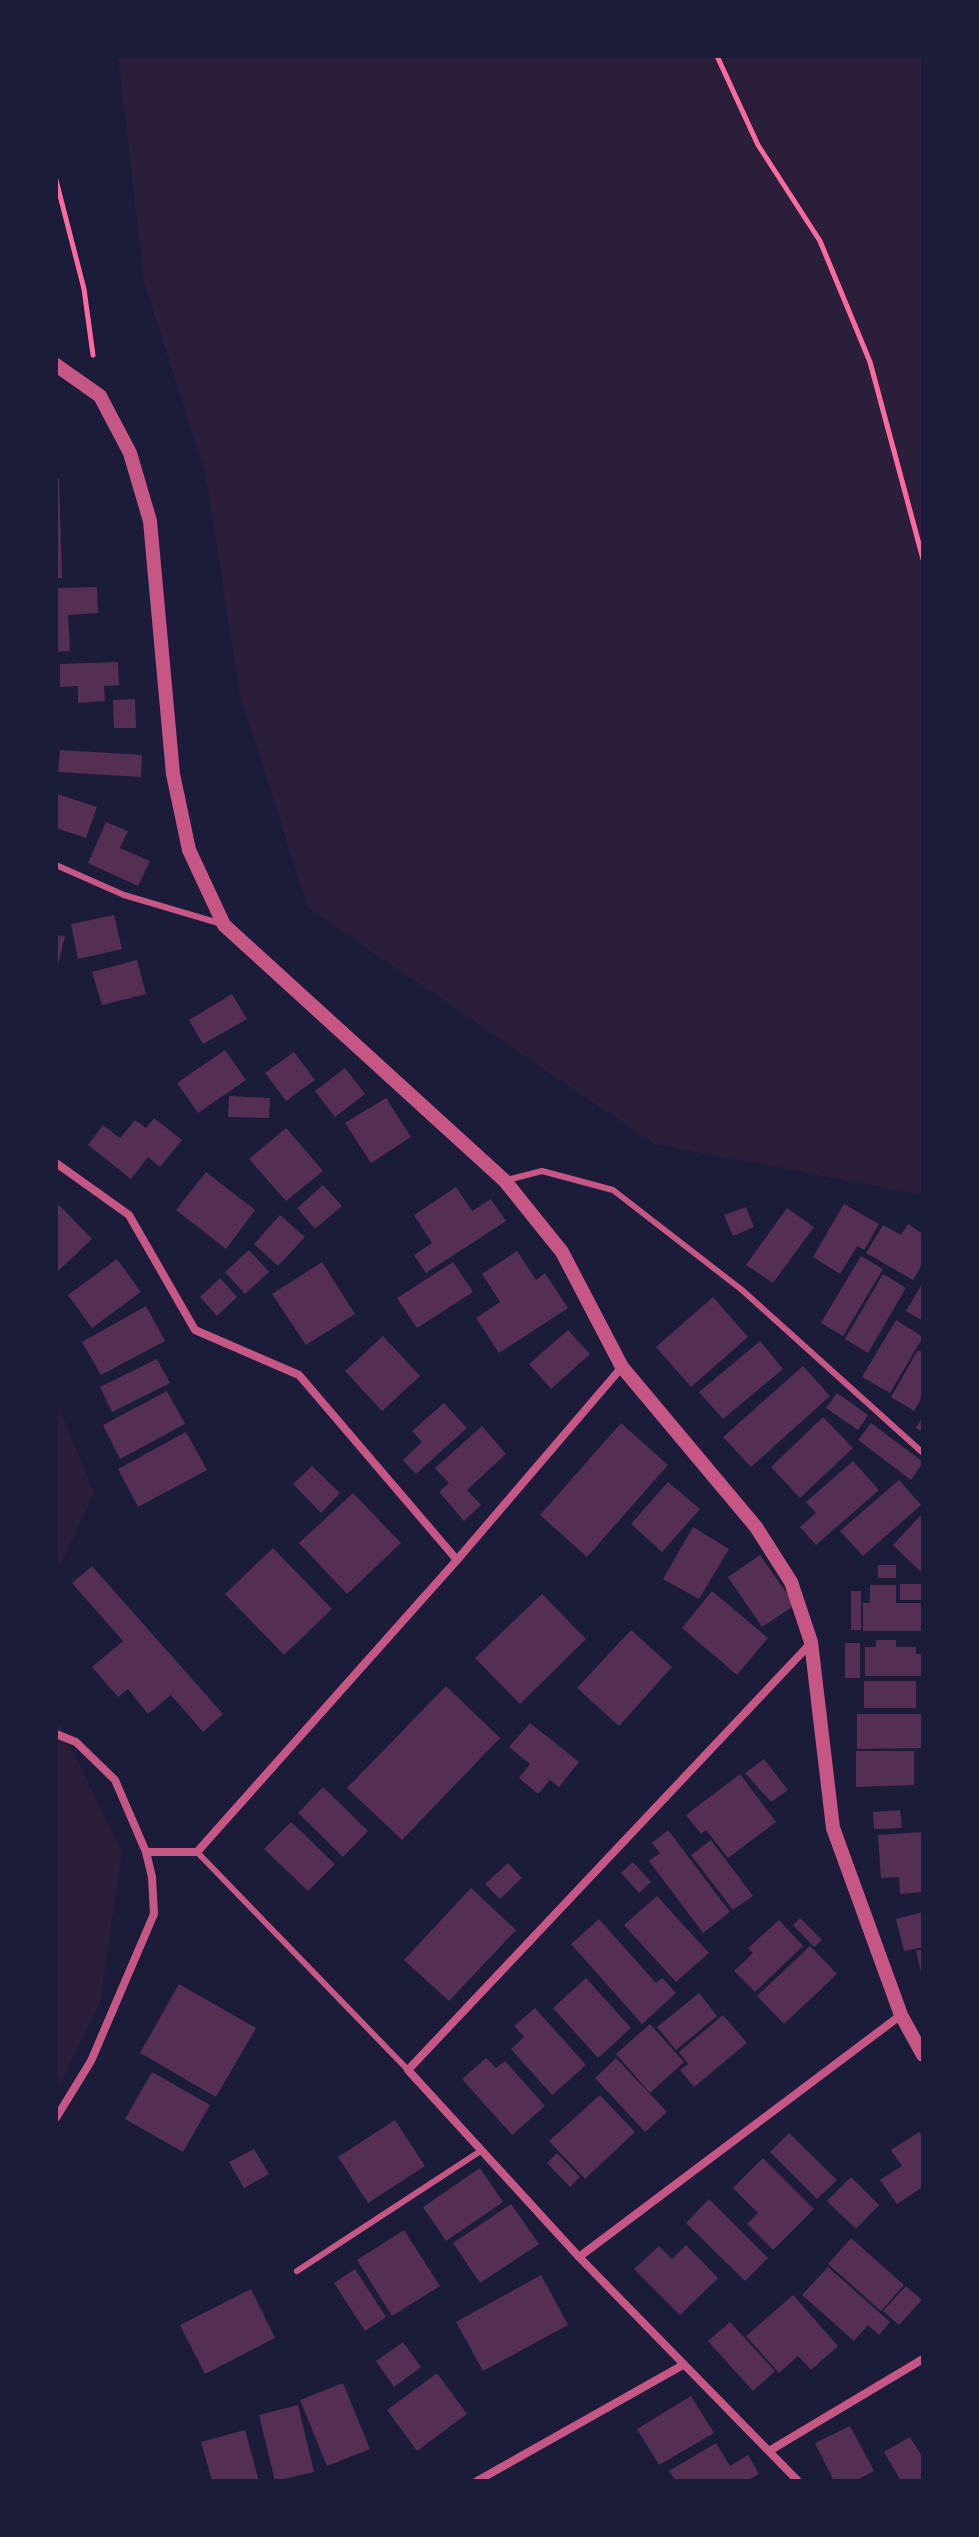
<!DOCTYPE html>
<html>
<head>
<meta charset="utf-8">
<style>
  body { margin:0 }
  #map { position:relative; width:979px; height:2537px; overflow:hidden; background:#1b1b3a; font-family:"Asap Condensed",sans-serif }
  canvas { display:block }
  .frame { position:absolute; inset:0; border:58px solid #1b1b3a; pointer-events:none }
</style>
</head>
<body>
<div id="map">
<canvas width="979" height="2537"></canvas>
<div class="frame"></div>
</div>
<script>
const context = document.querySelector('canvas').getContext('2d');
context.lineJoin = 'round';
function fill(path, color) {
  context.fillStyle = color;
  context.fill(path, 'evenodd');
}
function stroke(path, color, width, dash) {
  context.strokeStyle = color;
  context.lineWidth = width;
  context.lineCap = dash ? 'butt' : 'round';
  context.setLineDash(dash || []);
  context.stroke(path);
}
fill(new Path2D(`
  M 118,56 L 923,56 L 923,1195 L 654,1144 L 308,908 L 240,695 L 205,472 L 144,282 Z
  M 56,1400 L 94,1493 L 56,1575 Z
  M 56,1717 L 122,1851 L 100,2003 L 56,2092 Z`), '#2a1e3b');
fill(new Path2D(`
  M 56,479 L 59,479 L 62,578 L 56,578 Z
  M 97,587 L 98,613 L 68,615 L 70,651 L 56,652 L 56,588 Z
  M 118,662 L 119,685 L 104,686 L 105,701 L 78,703 L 78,686 L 60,687 L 60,664 Z
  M 135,699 L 136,728 L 114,728 L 113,700 Z
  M 60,750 L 142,755 L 141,777 L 58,772 Z
  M 57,794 L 97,807 L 86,838 L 56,828 Z
  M 106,822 L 128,831 L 120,848 L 150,861 L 138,886 L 88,863 Z
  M 114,915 L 122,949 L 78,959 L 71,924 Z
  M 56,935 L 65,936 L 57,969 L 56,969 Z
  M 137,960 L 146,994 L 102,1005 L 92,972 Z
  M 232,994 L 247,1019 L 203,1044 L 189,1020 Z
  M 225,1050 L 246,1080 L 198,1113 L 177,1083 Z
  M 294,1052 L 315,1080 L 286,1101 L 265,1073 Z
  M 345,1068 L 365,1094 L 335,1117 L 315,1091 Z
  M 229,1096 L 270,1098 L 269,1118 L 228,1117 Z
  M 386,1098 L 411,1137 L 371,1163 L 345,1123 Z
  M 154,1118 L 182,1140 L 160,1167 L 148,1157 L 131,1179 L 88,1145 L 103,1125 L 120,1138 L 135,1120 L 146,1128 Z
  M 286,1128 L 323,1171 L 286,1201 L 249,1159 Z
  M 206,1172 L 255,1210 L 226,1249 L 176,1210 Z
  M 323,1185 L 342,1206 L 315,1229 L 297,1208 Z
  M 456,1187 L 472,1211 L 491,1199 L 506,1221 L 426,1273 L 414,1255 L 432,1243 L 414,1215 Z
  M 56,1202 L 92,1239 L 56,1273 Z
  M 844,1204 L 879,1224 L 864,1250 L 857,1246 L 840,1274 L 813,1257 Z
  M 746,1207 L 754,1227 L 733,1236 L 724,1215 Z
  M 787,1208 L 814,1227 L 773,1283 L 746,1265 Z
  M 280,1215 L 305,1237 L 278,1266 L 254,1244 Z
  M 908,1224 L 923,1234 L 923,1263 L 913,1280 L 866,1253 L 883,1225 L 901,1235 Z
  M 249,1250 L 269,1272 L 245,1294 L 225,1272 Z
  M 517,1251 L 536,1280 L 545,1273 L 568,1308 L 499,1353 L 476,1318 L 500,1302 L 482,1274 Z
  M 861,1256 L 883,1269 L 843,1336 L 821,1323 Z
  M 117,1259 L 141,1292 L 92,1328 L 68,1295 Z
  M 322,1262 L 355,1314 L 306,1345 L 272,1294 Z
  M 453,1262 L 473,1292 L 417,1328 L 397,1298 Z
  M 883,1274 L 906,1288 L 868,1353 L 845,1339 Z
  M 220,1278 L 237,1297 L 217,1316 L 200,1297 Z
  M 923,1282 L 923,1321 L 906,1311 Z
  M 713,1297 L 748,1337 L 691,1387 L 656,1347 Z
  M 146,1306 L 165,1341 L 101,1375 L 82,1342 Z
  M 896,1320 L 923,1337 L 890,1393 L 862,1377 Z
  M 568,1330 L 590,1354 L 551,1389 L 529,1364 Z
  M 383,1336 L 420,1376 L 382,1411 L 345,1371 Z
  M 760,1341 L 783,1369 L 723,1419 L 699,1392 Z
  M 918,1350 L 923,1353 L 923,1395 L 914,1411 L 891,1397 Z
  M 157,1359 L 170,1383 L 112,1412 L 100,1387 Z
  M 803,1366 L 830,1396 L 751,1467 L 723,1437 Z
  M 167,1391 L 185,1424 L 120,1459 L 103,1425 Z
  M 837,1393 L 868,1415 L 858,1430 L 826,1408 Z
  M 444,1403 L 467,1428 L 416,1474 L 403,1460 L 422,1442 L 412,1431 Z
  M 923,1415 L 923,1432 L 916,1428 Z
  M 823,1417 L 853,1448 L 800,1498 L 771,1467 Z
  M 621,1423 L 668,1465 L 587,1557 L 540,1515 Z
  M 871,1423 L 923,1462 L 911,1480 L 858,1440 Z
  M 482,1426 L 506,1454 L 467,1490 L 481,1505 L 464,1521 L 439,1492 L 449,1483 L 435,1468 Z
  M 186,1432 L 207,1470 L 138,1507 L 118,1469 Z
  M 853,1461 L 879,1490 L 816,1545 L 800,1527 L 816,1513 L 806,1502 Z
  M 312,1466 L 340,1493 L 321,1513 L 293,1484 Z
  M 899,1480 L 921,1505 L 863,1556 L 840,1531 Z
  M 668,1482 L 700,1509 L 662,1552 L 631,1524 Z
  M 353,1493 L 401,1543 L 347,1594 L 299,1543 Z
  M 923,1513 L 923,1574 L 893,1545 Z
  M 693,1527 L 729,1549 L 699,1599 L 663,1579 Z
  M 273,1548 L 332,1609 L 284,1655 L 225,1594 Z
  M 760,1555 L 795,1605 L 762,1627 L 728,1577 Z
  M 878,1565 L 896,1565 L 896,1578 L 878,1578 Z
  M 92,1566 L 223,1714 L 203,1732 L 171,1695 L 148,1714 L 128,1689 L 118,1697 L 92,1667 L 123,1641 L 72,1583 Z
  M 900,1584 L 923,1584 L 923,1600 L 900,1600 Z
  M 870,1585 L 896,1585 L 896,1603 L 923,1603 L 923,1631 L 863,1631 L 863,1603 L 870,1603 Z
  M 712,1591 L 768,1638 L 737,1675 L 682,1628 Z
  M 851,1591 L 861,1591 L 861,1630 L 851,1630 Z
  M 542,1594 L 586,1639 L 520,1704 L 475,1658 Z
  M 631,1630 L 672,1667 L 619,1726 L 577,1688 Z
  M 876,1640 L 896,1640 L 896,1647 L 916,1647 L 916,1654 L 923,1654 L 923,1676 L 865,1676 L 865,1647 L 876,1647 Z
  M 845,1643 L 860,1643 L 860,1678 L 845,1678 Z
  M 864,1681 L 916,1681 L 916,1708 L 864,1708 Z
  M 446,1686 L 500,1738 L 402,1840 L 347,1788 Z
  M 857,1714 L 922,1714 L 922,1748 L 857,1749 Z
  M 530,1723 L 579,1762 L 559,1787 L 550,1780 L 538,1794 L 519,1778 L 530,1764 L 509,1747 Z
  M 856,1751 L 914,1751 L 914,1785 L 856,1787 Z
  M 764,1759 L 788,1790 L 771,1802 L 745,1773 Z
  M 740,1774 L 776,1822 L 728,1858 L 706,1830 L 701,1834 L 686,1815 Z
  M 323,1787 L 368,1831 L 343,1857 L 298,1813 Z
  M 900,1810 L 902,1828 L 874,1829 L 873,1812 Z
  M 291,1822 L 335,1864 L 308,1891 L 264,1849 Z
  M 668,1830 L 730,1912 L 703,1933 L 649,1861 L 660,1853 L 652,1843 Z
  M 923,1832 L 923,1892 L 900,1894 L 899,1877 L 881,1878 L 878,1835 Z
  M 711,1840 L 753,1896 L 733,1910 L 691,1855 Z
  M 633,1862 L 651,1882 L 639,1893 L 621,1873 Z
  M 508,1863 L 522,1878 L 500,1899 L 485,1884 Z
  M 471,1888 L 516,1930 L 449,2001 L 404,1960 Z
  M 657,1896 L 709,1953 L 676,1982 L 624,1925 Z
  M 923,1912 L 923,1947 L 904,1951 L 896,1919 Z
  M 800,1918 L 822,1940 L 814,1947 L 793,1925 Z
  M 599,1919 L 656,1983 L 662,1978 L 676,1993 L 642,2024 L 571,1944 Z
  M 779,1920 L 803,1946 L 755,1992 L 734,1971 L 753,1953 L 748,1948 Z
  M 810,1946 L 837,1974 L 784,2024 L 757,1996 Z
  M 923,1949 L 923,1975 L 922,1976 L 916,1951 Z
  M 586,1978 L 631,2028 L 598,2058 L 553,2008 Z
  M 179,1984 L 256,2028 L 216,2097 L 140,2053 Z
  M 699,1993 L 717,2016 L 676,2050 L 657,2027 Z
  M 535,2008 L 586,2065 L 552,2095 L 511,2049 L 524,2037 L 514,2026 Z
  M 723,2015 L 747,2043 L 694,2087 L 680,2070 L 688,2064 L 679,2052 Z
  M 650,2024 L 684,2062 L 650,2093 L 616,2054 Z
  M 486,2058 L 496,2068 L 505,2061 L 545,2106 L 512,2135 L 462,2079 Z
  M 616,2058 L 667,2112 L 645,2132 L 595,2078 Z
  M 152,2072 L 210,2105 L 183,2152 L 125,2119 Z
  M 600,2095 L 635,2132 L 585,2179 L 549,2141 Z
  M 395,2120 L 425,2166 L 368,2203 L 338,2157 Z
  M 919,2132 L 923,2137 L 923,2187 L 897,2204 L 880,2180 L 902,2166 L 891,2150 Z
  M 789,2133 L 837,2180 L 817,2199 L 770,2152 Z
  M 254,2149 L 269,2174 L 244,2188 L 229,2162 Z
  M 557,2153 L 580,2177 L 570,2187 L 547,2163 Z
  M 763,2158 L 814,2209 L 773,2250 L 747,2224 L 758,2213 L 733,2188 Z
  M 480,2168 L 503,2202 L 446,2241 L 423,2207 Z
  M 851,2177 L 879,2205 L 856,2229 L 827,2201 Z
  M 709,2199 L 768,2258 L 745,2281 L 686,2223 Z
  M 511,2204 L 539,2244 L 480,2283 L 453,2243 Z
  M 404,2230 L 440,2286 L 392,2316 L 357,2260 Z
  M 851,2238 L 904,2285 L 881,2311 L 828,2264 Z
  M 686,2245 L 718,2278 L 680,2315 L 634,2269 L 659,2246 L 672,2259 Z
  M 828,2267 L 890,2322 L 879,2335 L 868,2325 L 854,2341 L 802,2295 Z
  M 355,2269 L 386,2317 L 365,2331 L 334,2283 Z
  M 541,2275 L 568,2325 L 483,2371 L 456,2322 Z
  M 906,2286 L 922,2300 L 899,2325 L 883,2311 Z
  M 251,2289 L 275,2338 L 205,2374 L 180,2325 Z
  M 793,2295 L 838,2346 L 811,2370 L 798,2356 L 779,2373 L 746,2336 Z
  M 730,2322 L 775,2371 L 753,2391 L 708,2341 Z
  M 403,2342 L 421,2367 L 394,2387 L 376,2361 Z
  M 437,2373 L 467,2414 L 417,2451 L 387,2410 Z
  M 343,2383 L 370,2449 L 327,2466 L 300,2400 Z
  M 691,2396 L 714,2433 L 659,2465 L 637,2429 Z
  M 298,2405 L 314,2472 L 275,2481 L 259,2415 Z
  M 850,2426 L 874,2471 L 855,2481 L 834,2481 L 815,2443 Z
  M 245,2430 L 259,2481 L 212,2481 L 201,2442 Z
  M 910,2437 L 923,2458 L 923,2481 L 901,2481 L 884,2452 Z
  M 716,2443 L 730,2466 L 748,2455 L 759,2474 L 746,2481 L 676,2481 L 669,2471 Z`), '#542f53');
stroke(new Path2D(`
  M 717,56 L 758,145 L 820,241 L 870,362 L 923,559
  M 56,180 L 84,289 L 93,355`), '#ff6b9d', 5);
stroke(new Path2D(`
  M 56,865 L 124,895 L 222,924
  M 507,1180 L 542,1171 L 613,1190 L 742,1290 L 923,1453
  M 197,1852 L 408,2070
  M 297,2271 L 479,2152`), '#c65784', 6);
stroke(new Path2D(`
  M 56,1163 L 129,1215 L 195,1330 L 299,1375 L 457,1560
  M 56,1734 L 76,1742 L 115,1780 L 146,1852 L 152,1877 L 154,1914 L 91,2061 L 56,2118
  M 146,1852 L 197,1852 L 457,1560 L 622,1367
  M 579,2257 L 901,2015
  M 769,2451 L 923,2359
  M 477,2481 L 683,2365
  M 798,2481 L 579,2257 L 408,2070 L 811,1643`), '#c65784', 8);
stroke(new Path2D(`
  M 56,365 L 100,396 L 130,453 L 150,521 L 173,774 L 189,850 L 224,925 L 505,1181 L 562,1252 L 622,1367 L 756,1527 L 791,1582 L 811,1642 L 833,1828 L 901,2015 L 923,2055`), '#c65784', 14);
</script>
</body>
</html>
